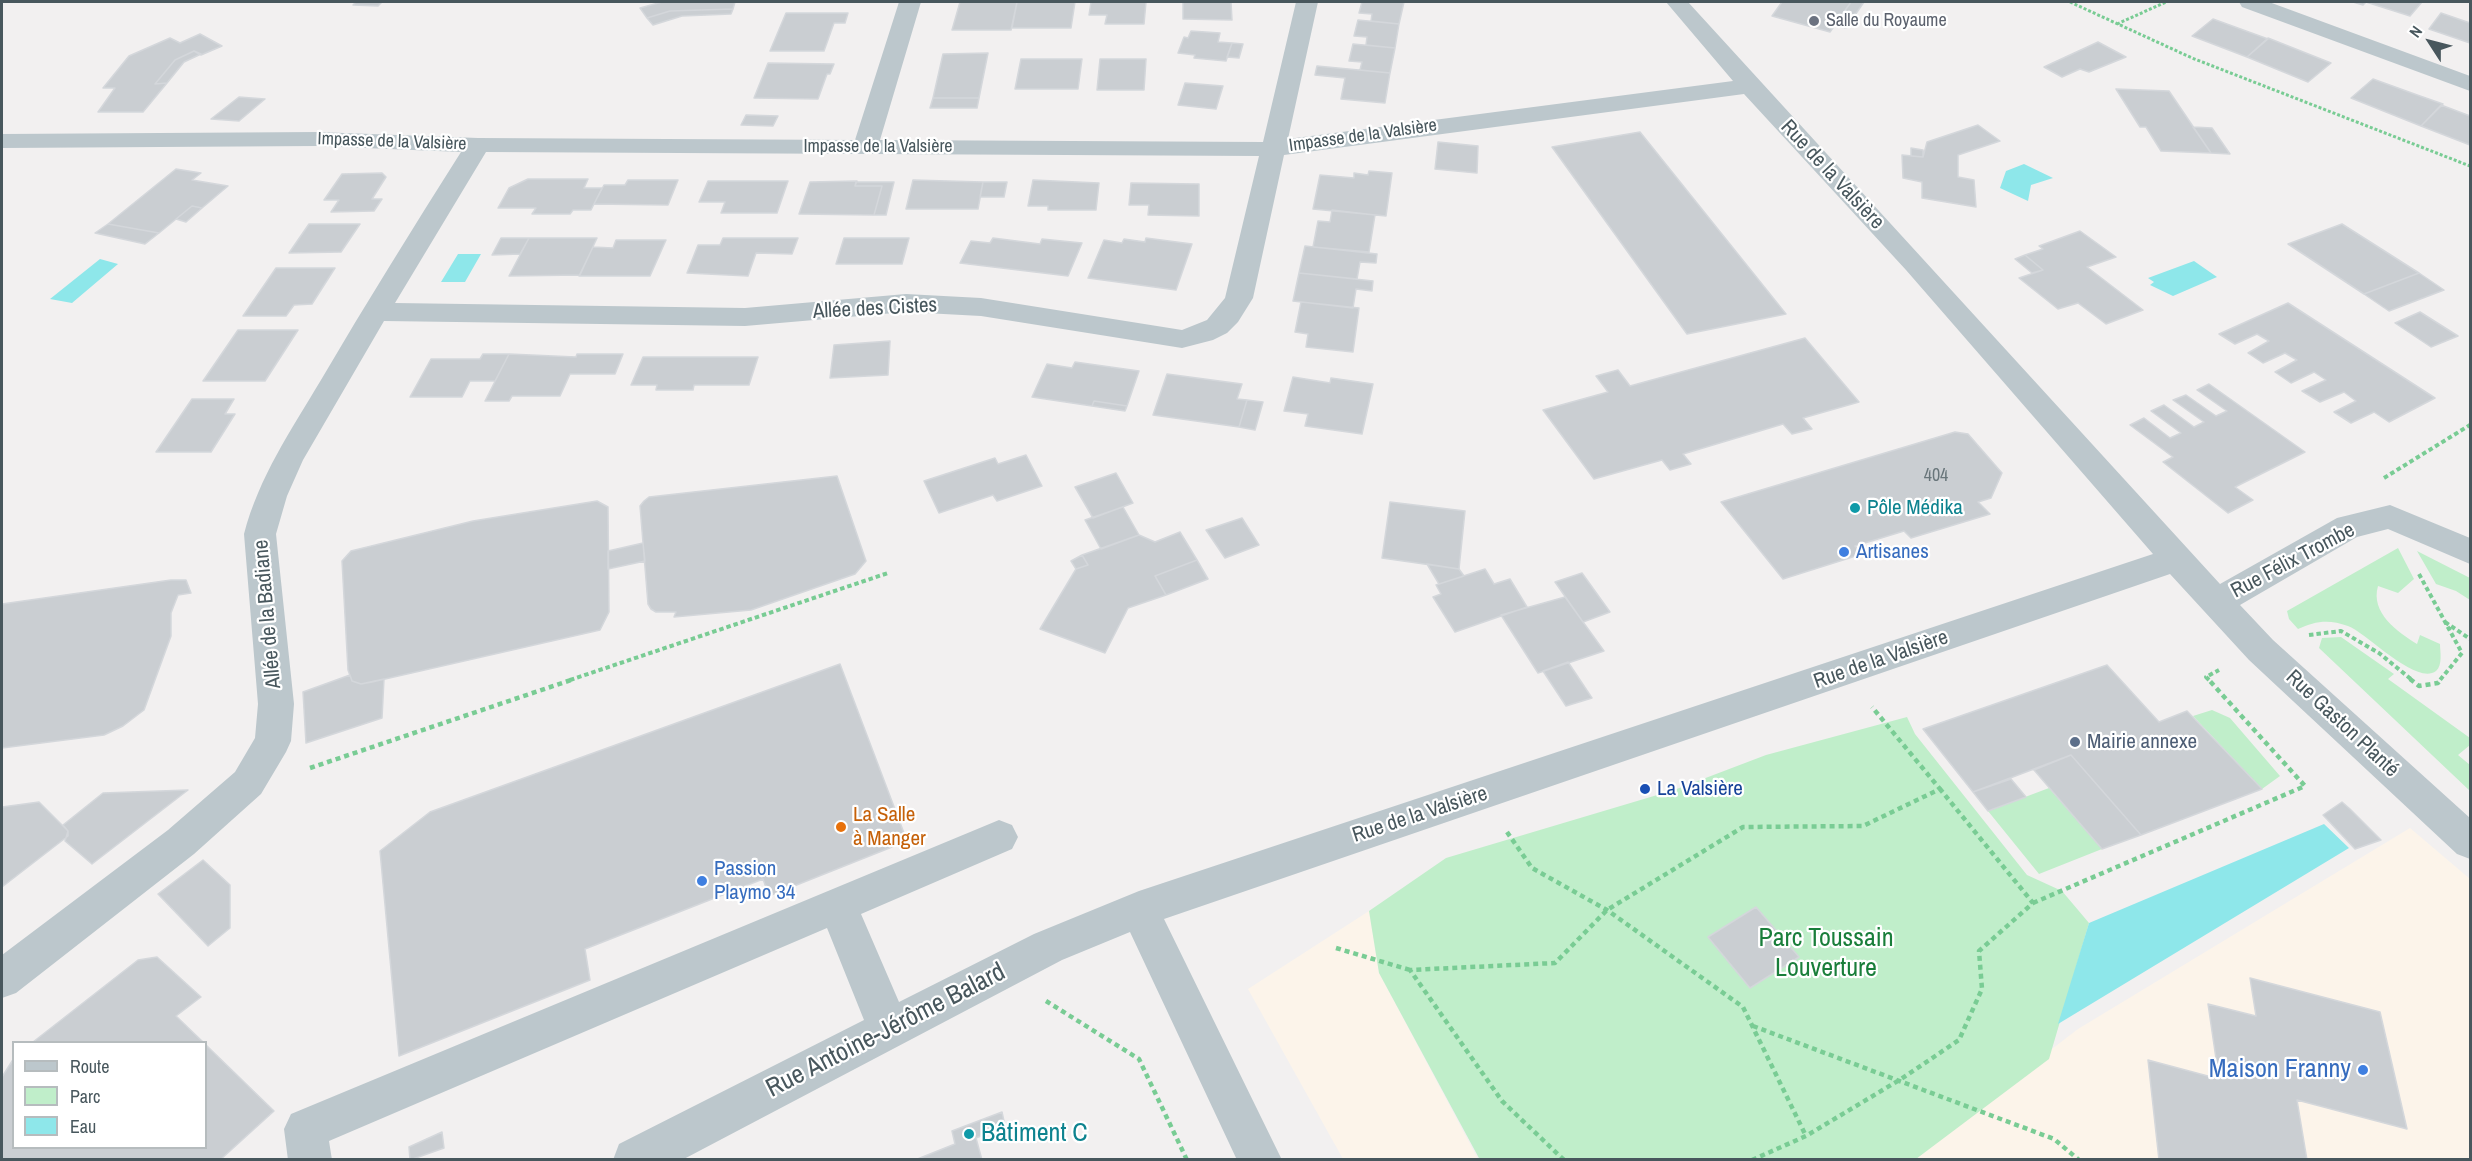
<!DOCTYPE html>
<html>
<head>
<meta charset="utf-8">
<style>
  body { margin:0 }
  #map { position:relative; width:2472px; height:1161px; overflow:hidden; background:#f2f0f0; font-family:"Archivo Narrow",sans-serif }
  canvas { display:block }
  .frame { position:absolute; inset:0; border:3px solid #48575d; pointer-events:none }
  .legend { position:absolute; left:12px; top:1041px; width:195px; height:108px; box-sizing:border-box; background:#fff; border:2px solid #b6bcbe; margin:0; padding:8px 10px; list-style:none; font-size:18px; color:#48575d }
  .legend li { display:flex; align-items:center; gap:12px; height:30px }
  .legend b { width:30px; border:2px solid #b6bcbe }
  .north { position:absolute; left:2400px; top:12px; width:60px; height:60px; -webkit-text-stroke:4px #fff; paint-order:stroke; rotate:306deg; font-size:16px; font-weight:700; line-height:24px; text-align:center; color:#48575d }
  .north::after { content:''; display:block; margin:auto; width:21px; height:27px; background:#48575d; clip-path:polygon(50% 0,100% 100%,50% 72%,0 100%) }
</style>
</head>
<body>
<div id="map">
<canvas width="2472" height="1161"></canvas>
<div class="frame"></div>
<ul class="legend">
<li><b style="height:8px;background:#bcc7cc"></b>Route</li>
<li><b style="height:16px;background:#c0eeca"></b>Parc</li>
<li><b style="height:16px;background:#8ee7ea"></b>Eau</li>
</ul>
<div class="north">N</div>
</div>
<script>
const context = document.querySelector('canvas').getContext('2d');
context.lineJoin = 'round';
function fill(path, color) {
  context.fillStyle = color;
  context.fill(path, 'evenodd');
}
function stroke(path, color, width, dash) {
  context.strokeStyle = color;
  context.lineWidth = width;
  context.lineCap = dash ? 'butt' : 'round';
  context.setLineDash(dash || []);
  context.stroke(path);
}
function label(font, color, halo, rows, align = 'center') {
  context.font = font + ' "Archivo Narrow",sans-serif';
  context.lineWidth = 4.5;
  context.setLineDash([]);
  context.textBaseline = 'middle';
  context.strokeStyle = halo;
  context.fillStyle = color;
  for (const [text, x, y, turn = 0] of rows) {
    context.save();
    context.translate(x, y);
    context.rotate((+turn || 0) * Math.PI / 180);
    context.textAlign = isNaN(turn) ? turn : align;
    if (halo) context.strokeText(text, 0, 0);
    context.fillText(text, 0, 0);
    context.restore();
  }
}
fill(new Path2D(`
  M 2410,828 L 2470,879 L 2470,1159 L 1907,1160 L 2078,1029 Z
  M 1369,911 L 1379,973 L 1478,1159 L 1343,1159 L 1248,989 Z`), '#fcf4ea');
fill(new Path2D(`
  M 2398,548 L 2414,579 L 2398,593 L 2378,586 C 2370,613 2398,632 2417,644 L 2420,635 L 2440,644 C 2440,651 2443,665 2436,671 C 2416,686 2367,633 2348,626 C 2329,619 2315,621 2298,629 L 2289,619 L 2287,611 Z
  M 2417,551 L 2470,578 L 2470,600 L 2456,591 L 2436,584 Z
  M 2341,637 L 2394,674 L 2388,679 L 2470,738 L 2470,745 L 2458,755 L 2470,765 L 2470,791 L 2319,648 L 2322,638 Z
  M 2212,710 L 2230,718 L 2280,776 L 2262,789 L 2193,716 Z
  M 1907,717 L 1915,734 L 2027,875 L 2062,891 L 2089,923 L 2049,1059 L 1916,1159 L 1480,1160 L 1379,973 L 1369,911 L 1446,858 L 1674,790 L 1766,755 Z
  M 2049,788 L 2102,849 L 2039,874 L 1988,811 Z`), '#c0eeca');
fill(new Path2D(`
  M 2024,164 L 2053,178 L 2031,185 L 2028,201 L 2000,188 L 2006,171 Z
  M 458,254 L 481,254 L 465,282 L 441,282 Z
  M 100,259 L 118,264 L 72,303 L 50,299 Z
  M 2194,261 L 2217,277 L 2173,296 L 2150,285 L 2154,282 L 2148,278 Z
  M 2324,824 L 2349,848 L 2058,1024 L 2089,923 Z`), '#8ee7ea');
const building = new Path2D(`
  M 356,2 L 382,2 L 378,6 L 353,5 Z
  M 662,2 L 735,2 L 733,9 L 670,11 L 647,18 L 640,8 Z
  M 960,2 L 1017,2 L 1011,30 L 952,30 Z
  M 1017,2 L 1075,2 L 1071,28 L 1012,28 Z
  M 1091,2 L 1146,2 L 1144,24 L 1105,24 L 1107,15 L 1089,15 Z
  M 1183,2 L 1231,2 L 1232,20 L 1183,19 Z
  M 1362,2 L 1404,2 L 1399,24 L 1371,21 L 1372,14 L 1359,13 Z
  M 1782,2 L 1851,2 L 1830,32 L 1772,16 Z
  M 1851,2 L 1864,2 L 1846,28 L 1834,26 Z
  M 2353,2 L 2422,2 L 2410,16 L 2366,2 L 2363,5 Z
  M 733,9 L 731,14 L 682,16 L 653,25 L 647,18 L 670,11 Z
  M 786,13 L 848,13 L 845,23 L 834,23 L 824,51 L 770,51 Z
  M 2441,13 L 2470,23 L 2470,43 L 2429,29 Z
  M 2213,19 L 2268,39 L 2247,57 L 2192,36 Z
  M 1358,20 L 1399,24 L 1395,48 L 1366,45 L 1367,37 L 1354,36 Z
  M 1191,31 L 1220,33 L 1218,42 L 1232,43 L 1226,61 L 1194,58 L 1195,55 L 1178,53 L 1184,37 L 1188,38 Z
  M 200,34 L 222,46 L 201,55 L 194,51 L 175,60 L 155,84 L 167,83 L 143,112 L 98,112 L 115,88 L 103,88 L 129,56 L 170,38 L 180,43 Z
  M 2268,38 L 2331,63 L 2308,82 L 2247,57 Z
  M 2098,42 L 2126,57 L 2089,72 L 2080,69 L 2062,77 L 2044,67 Z
  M 1232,43 L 1243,44 L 1239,58 L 1227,57 Z
  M 1353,44 L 1395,48 L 1390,73 L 1360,70 L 1362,62 L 1349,61 Z
  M 194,51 L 201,54 L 184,62 L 167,83 L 155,84 L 175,60 Z
  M 988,53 L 979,98 L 933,98 L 943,54 Z
  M 1021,59 L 1082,59 L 1078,89 L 1015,89 Z
  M 1100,59 L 1146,59 L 1144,90 L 1097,90 Z
  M 768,63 L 834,64 L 830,74 L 827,74 L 818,99 L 754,98 Z
  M 1317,66 L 1390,73 L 1385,103 L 1341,99 L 1345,78 L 1315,75 Z
  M 2373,79 L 2420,96 L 2443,104 L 2421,126 L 2351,98 Z
  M 1185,83 L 1223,86 L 1216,109 L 1178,105 Z
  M 2116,89 L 2169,91 L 2211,153 L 2161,151 L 2146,127 L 2140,127 Z
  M 239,97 L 265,99 L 239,121 L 211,119 Z
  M 933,98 L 979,98 L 977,108 L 930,108 Z
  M 2441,105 L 2470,116 L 2470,145 L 2421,126 Z
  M 746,115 L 778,116 L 773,126 L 741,125 Z
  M 1978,125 L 2000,141 L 1958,155 L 1958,177 L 1974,180 L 1976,207 L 1922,198 L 1922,182 L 1903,178 L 1902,155 L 1923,157 L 1927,142 Z
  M 2193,127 L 2212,128 L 2230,154 L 2211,153 Z
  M 1640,132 L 1786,314 L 1687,334 L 1552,147 Z
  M 1438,142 L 1478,146 L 1477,173 L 1435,169 Z
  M 1911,148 L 1923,150 L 1923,157 L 1911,156 Z
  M 176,169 L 201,173 L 192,180 L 228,186 L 202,208 L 192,206 L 159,233 L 108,224 Z
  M 1369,171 L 1392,173 L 1386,216 L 1313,209 L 1320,175 L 1354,178 L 1354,173 L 1368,175 Z
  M 382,173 L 386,177 L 372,199 L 382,199 L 374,211 L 331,212 L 339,200 L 324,200 L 342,174 Z
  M 528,179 L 588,179 L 584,188 L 602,188 L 591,210 L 573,210 L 570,214 L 532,214 L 536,208 L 498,208 L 509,188 Z
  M 628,180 L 678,180 L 668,205 L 594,204 L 604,185 L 625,185 Z
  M 913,180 L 983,182 L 978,209 L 906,209 Z
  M 1033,180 L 1099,183 L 1096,210 L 1048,210 L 1048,206 L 1028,206 Z
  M 708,181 L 788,181 L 777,213 L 721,213 L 725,202 L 699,202 Z
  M 857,181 L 855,186 L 882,186 L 874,215 L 799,214 L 810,182 Z
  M 856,182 L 894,182 L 886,215 L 874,215 L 882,186 L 855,186 Z
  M 983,182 L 1007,182 L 1004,197 L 980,197 Z
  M 1131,183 L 1199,184 L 1199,216 L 1148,215 L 1149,205 L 1129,205 Z
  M 192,206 L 202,208 L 186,222 L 176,219 Z
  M 1332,210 L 1375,215 L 1369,252 L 1313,247 L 1318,221 L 1330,222 Z
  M 108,224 L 159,233 L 145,244 L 95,233 Z
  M 309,224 L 360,224 L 341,252 L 289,253 Z
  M 2342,224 L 2419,273 L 2364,294 L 2288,244 Z
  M 2080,231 L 2116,257 L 2087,267 L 2143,310 L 2106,324 L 2078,303 L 2058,309 L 2019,278 L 2043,270 L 2025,255 L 2043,249 L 2039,246 Z
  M 501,238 L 529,238 L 520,254 L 492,255 Z
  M 529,238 L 597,238 L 580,275 L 509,276 Z
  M 723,238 L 798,238 L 792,254 L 756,253 L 748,276 L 687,273 L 698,245 L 720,245 Z
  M 844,238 L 909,238 L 902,264 L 836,264 Z
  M 993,238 L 1040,244 L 1042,239 L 1082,243 L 1068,276 L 960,263 L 971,241 L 990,243 Z
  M 1146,238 L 1192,244 L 1176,290 L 1088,278 L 1104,240 L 1122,243 L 1124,239 L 1145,242 Z
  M 616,240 L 666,240 L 650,276 L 579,276 L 593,247 L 613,248 Z
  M 1305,246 L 1377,254 L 1376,263 L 1360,262 L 1357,279 L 1299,273 Z
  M 2025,255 L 2043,270 L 2032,273 L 2015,259 Z
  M 276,268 L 335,268 L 312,304 L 294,305 L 286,316 L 243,316 Z
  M 1299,273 L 1373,281 L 1372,291 L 1356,289 L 1353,308 L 1293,301 Z
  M 2419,273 L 2444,290 L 2389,311 L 2364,294 Z
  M 1301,302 L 1359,308 L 1353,352 L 1306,347 L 1308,334 L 1295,332 Z
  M 2288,303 L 2435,398 L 2389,422 L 2374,412 L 2351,423 L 2334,412 L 2356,401 L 2344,392 L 2320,402 L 2302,391 L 2326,380 L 2314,372 L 2291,383 L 2275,372 L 2297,360 L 2285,353 L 2263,363 L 2248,353 L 2269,341 L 2257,334 L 2235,344 L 2219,334 Z
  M 2420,312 L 2458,336 L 2431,347 L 2395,323 Z
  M 238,330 L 298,330 L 265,381 L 203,381 Z
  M 1805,338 L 1859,402 L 1803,418 L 1812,429 L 1792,434 L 1783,424 L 1683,454 L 1691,464 L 1670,470 L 1662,460 L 1594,479 L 1543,410 L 1608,392 L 1596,376 L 1618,370 L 1630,386 Z
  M 890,341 L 888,375 L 830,378 L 834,345 Z
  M 483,354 L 509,354 L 495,381 L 470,381 L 462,397 L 410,397 L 431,359 L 480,359 Z
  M 509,354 L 576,357 L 577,354 L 623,354 L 615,374 L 570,374 L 560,396 L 512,396 L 509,401 L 485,401 Z
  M 643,357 L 758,357 L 749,385 L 694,385 L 693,390 L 656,390 L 657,385 L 631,385 Z
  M 1075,362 L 1139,371 L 1127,406 L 1094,401 L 1092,406 L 1032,397 L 1047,364 L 1072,368 Z
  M 1167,374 L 1242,384 L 1237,399 L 1247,400 L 1239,427 L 1153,415 Z
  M 1293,377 L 1330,383 L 1331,378 L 1373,384 L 1362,434 L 1305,426 L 1308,414 L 1284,411 Z
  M 2209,384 L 2305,452 L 2235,487 L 2253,500 L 2228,513 L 2163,462 L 2173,457 L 2130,425 L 2144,418 L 2170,438 L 2181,433 L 2151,411 L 2164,405 L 2194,427 L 2204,422 L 2173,400 L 2186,395 L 2216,416 L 2227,411 L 2197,390 Z
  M 192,399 L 234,399 L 225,414 L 235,414 L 211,452 L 156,452 Z
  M 1247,400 L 1263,402 L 1255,430 L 1239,427 Z
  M 1094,401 L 1127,406 L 1125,411 L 1092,406 Z
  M 1955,432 L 1968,434 L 2002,473 L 1991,498 L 1978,502 L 1990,514 L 1911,538 L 1904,531 L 1855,546 L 1862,554 L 1783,579 L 1721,502 Z
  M 1026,455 L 1042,486 L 997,501 L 993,495 L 939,513 L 924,481 L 995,458 L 998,464 Z
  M 1116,473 L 1133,503 L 1093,518 L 1075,487 Z
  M 837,476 L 866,561 L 855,574 L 751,610 L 674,617 L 676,612 L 656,612 L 651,609 L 648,604 L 640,506 L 644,501 L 649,497 Z
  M 597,501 L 608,507 L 609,612 L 600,630 L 372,682 L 361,684 L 352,681 L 348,670 L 342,561 L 351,551 L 473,521 Z
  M 1390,502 L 1465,511 L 1459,569 L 1382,558 Z
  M 1123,507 L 1139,535 L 1101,549 L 1085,520 Z
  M 1242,518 L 1259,545 L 1225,558 L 1206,530 Z
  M 1180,532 L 1197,560 L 1155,576 L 1166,595 L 1128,608 L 1105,653 L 1040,629 L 1076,569 L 1088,565 L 1082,555 L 1139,535 L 1155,542 Z
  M 643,543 L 645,561 L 608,569 L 608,551 Z
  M 1082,555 L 1088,565 L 1076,569 L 1071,561 Z
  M 1197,560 L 1208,579 L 1166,595 L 1155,576 Z
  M 1427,564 L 1459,569 L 1464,576 L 1439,584 Z
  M 1485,569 L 1494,584 L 1510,579 L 1527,607 L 1455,632 L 1433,597 L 1441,594 L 1436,585 Z
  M 1582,573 L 1610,612 L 1583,622 L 1555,582 Z
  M 171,580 L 186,580 L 191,593 L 178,595 L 171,613 L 171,636 L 144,710 L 123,726 L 104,735 L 2,748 L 2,604 Z
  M 1565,597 L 1604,651 L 1538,673 L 1501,615 Z
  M 1568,662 L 1592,698 L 1566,706 L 1543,671 Z
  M 840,664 L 907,841 L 769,896 L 763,879 L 585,949 L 590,980 L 399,1056 L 380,851 L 430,812 Z
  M 2107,665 L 2159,722 L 2187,711 L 2262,789 L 2141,835 L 2071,755 L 1973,792 L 1923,729 Z
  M 350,675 L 352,681 L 361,684 L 384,679 L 382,718 L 306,743 L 303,692 Z
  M 2071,755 L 2141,835 L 2102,849 L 2034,770 Z
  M 2011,779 L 2026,797 L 1988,811 L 1973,792 Z
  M 188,790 L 92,864 L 65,841 L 68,831 L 63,825 L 103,793 Z
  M 39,802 L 68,831 L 68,836 L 2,887 L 2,807 Z
  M 2342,802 L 2350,809 L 2381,840 L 2355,849 L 2323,815 Z
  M 203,860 L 230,885 L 230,928 L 208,946 L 158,894 Z
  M 1756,907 L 1799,957 L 1750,988 L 1708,937 Z
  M 157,957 L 201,997 L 176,1016 L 203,1042 L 33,1042 L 138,960 Z
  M 2250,978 L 2380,1012 L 2407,1129 L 2297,1100 L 2307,1160 L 2159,1160 L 2148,1060 L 2219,1079 L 2208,1004 L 2256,1016 Z
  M 206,1045 L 274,1111 L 220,1160 L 2,1160 L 2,1077 L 14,1058 L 14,1148 L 206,1148 Z
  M 1002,1112 L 1005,1126 L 976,1138 L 982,1160 L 915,1160 L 955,1144 L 952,1131 Z
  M 442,1132 L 444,1148 L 410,1160 L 409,1147 Z`);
fill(building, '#caced2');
stroke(building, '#d4d7db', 1.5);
stroke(new Path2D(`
  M 2070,2 L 2192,58 L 2470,166
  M 2117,24 L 2166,2`), '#79cc94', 3, [3, 2]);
stroke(new Path2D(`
  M 2384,478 L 2470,425
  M 2419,574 L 2462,653 L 2440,680
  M 2445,622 L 2470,639
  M 2309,635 L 2341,631 L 2379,653 L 2412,680
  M 570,680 L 888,573
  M 2209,680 L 2206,677 L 2219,670`), '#79cc94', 4, [4.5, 3]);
stroke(new Path2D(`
  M 2410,679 L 2419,686 L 2438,683 L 2441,679
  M 310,768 L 574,679
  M 1507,832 L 1532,868 L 1607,910 L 1743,1007 L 1806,1136
  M 2033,903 L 2305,786 L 2208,679
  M 1336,948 L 1410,970
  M 1046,1001 L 1139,1059 L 1187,1160
  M 1753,1026 L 2054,1139 L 2079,1160
  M 1564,1160 L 1502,1101 L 1410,970 L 1555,963 L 1607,910 L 1743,827 L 1863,826 L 1940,789 L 1872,707
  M 1752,1160 L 1806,1136 L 1901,1079 L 1959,1040 L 1982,989 L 1979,951 L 2033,903 L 1940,789`), '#79cc94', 4.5, [5, 4]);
fill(new Path2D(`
  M 899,2 L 921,2 L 880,140 L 1263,142 L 1296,2 L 1318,2 L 1288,139 L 1733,81 L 1666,2 L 1688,2 L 2220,584 L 2337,518 L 2390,505 L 2470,538 L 2470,564 L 2388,529 L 2357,537 L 2240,605 L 2273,640 L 2470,818 L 2470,859 L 2457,854 L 2249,660 L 2170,574 L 1164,919 L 1282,1160 L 1237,1160 L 1130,932 L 1062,960 L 682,1160 L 613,1160 L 619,1144 L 864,1020 L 827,928 L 329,1141 L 332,1160 L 288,1160 L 284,1129 L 291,1114 L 999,820 L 1012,825 L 1018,837 L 1012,849 L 861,914 L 899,1002 L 1034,934 L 1139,891 L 2153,554 L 1906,270 L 1744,94 L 1284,155 L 1253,298 L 1238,322 L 1227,333 L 1213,340 L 1182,348 L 981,316 L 906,312 L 745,326 L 384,321 L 303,460 L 287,496 L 276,534 L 294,704 L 291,741 L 286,752 L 261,794 L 194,854 L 16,993 L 2,998 L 2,955 L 168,830 L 235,772 L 255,738 L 258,704 L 244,534 C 259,477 291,430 321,380 C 366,303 413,228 461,152 L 317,146 L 2,148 L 2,134 L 317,132 L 478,138 L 855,140 ZM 486,152 L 1259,156 L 1225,298 L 1207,320 L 1182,330 L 981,298 L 906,294 L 745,308 L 395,303 Z
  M 2239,2 L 2269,2 L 2470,76 L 2470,91 L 2242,7 Z`), '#bcc7cc');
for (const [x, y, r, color] of [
  [1814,21,6,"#6b7280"],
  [1855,508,6,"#0f9aa8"],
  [1844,552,6,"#3f7fe0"],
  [2075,742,6,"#5c6f8a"],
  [1645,789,6,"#1a4fb4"],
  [841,827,6,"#e8710a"],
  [702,881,6,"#3f7fe0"],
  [2363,1070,6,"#3f7fe0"],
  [969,1134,6,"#0f9aa8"]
]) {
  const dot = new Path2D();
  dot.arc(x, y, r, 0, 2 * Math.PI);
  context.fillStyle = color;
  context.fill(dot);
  stroke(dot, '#fff', 2);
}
label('18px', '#5b616d', '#fff', [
  ["Salle du Royaume",1826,21]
], 'left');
label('18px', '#48575d', '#fff', [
  ["Impasse de la Valsière",1363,136,-8],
  ["Impasse de la Valsière",392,142,2],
  ["Impasse de la Valsière",878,147]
]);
label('18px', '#68757a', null, [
  ["404",1936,476]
]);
label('21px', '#48575d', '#fff', [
  ["Rue de la Valsière",1832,175,47],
  ["Allée des Cistes",875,309,-3],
  ["Rue Félix Trombe",2293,561,-28],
  ["Allée de la Badiane",268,614,-95],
  ["Rue de la Valsière",1881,660,-19],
  ["Rue Gaston Planté",2342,724,43],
  ["Rue de la Valsière",1420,815,-18]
]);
label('21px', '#0d838f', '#fff', [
  ["Pôle Médika",1867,508]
], 'left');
label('21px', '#366cbe', '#fff', [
  ["Artisanes",1856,552],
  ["Passion",714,869],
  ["Playmo 34",714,893]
], 'left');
label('21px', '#4e5e75', '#fff', [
  ["Mairie annexe",2087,742]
], 'left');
label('21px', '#164399', '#fff', [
  ["La Valsière",1657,789]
], 'left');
label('21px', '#c56008', '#fff', [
  ["La Salle",853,815],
  ["à Manger",853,839]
], 'left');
label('26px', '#197e3a', '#fff', [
  ["Parc Toussain",1826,939],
  ["Louverture",1826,969]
]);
label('26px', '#48575d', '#fff', [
  ["Rue Antoine-Jérôme Balard",886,1031,-27]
]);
label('26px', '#366cbe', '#fff', [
  ["Maison Franny",2351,1070]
], 'right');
label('26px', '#0d838f', '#fff', [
  ["Bâtiment C",981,1134]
], 'left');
</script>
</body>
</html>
